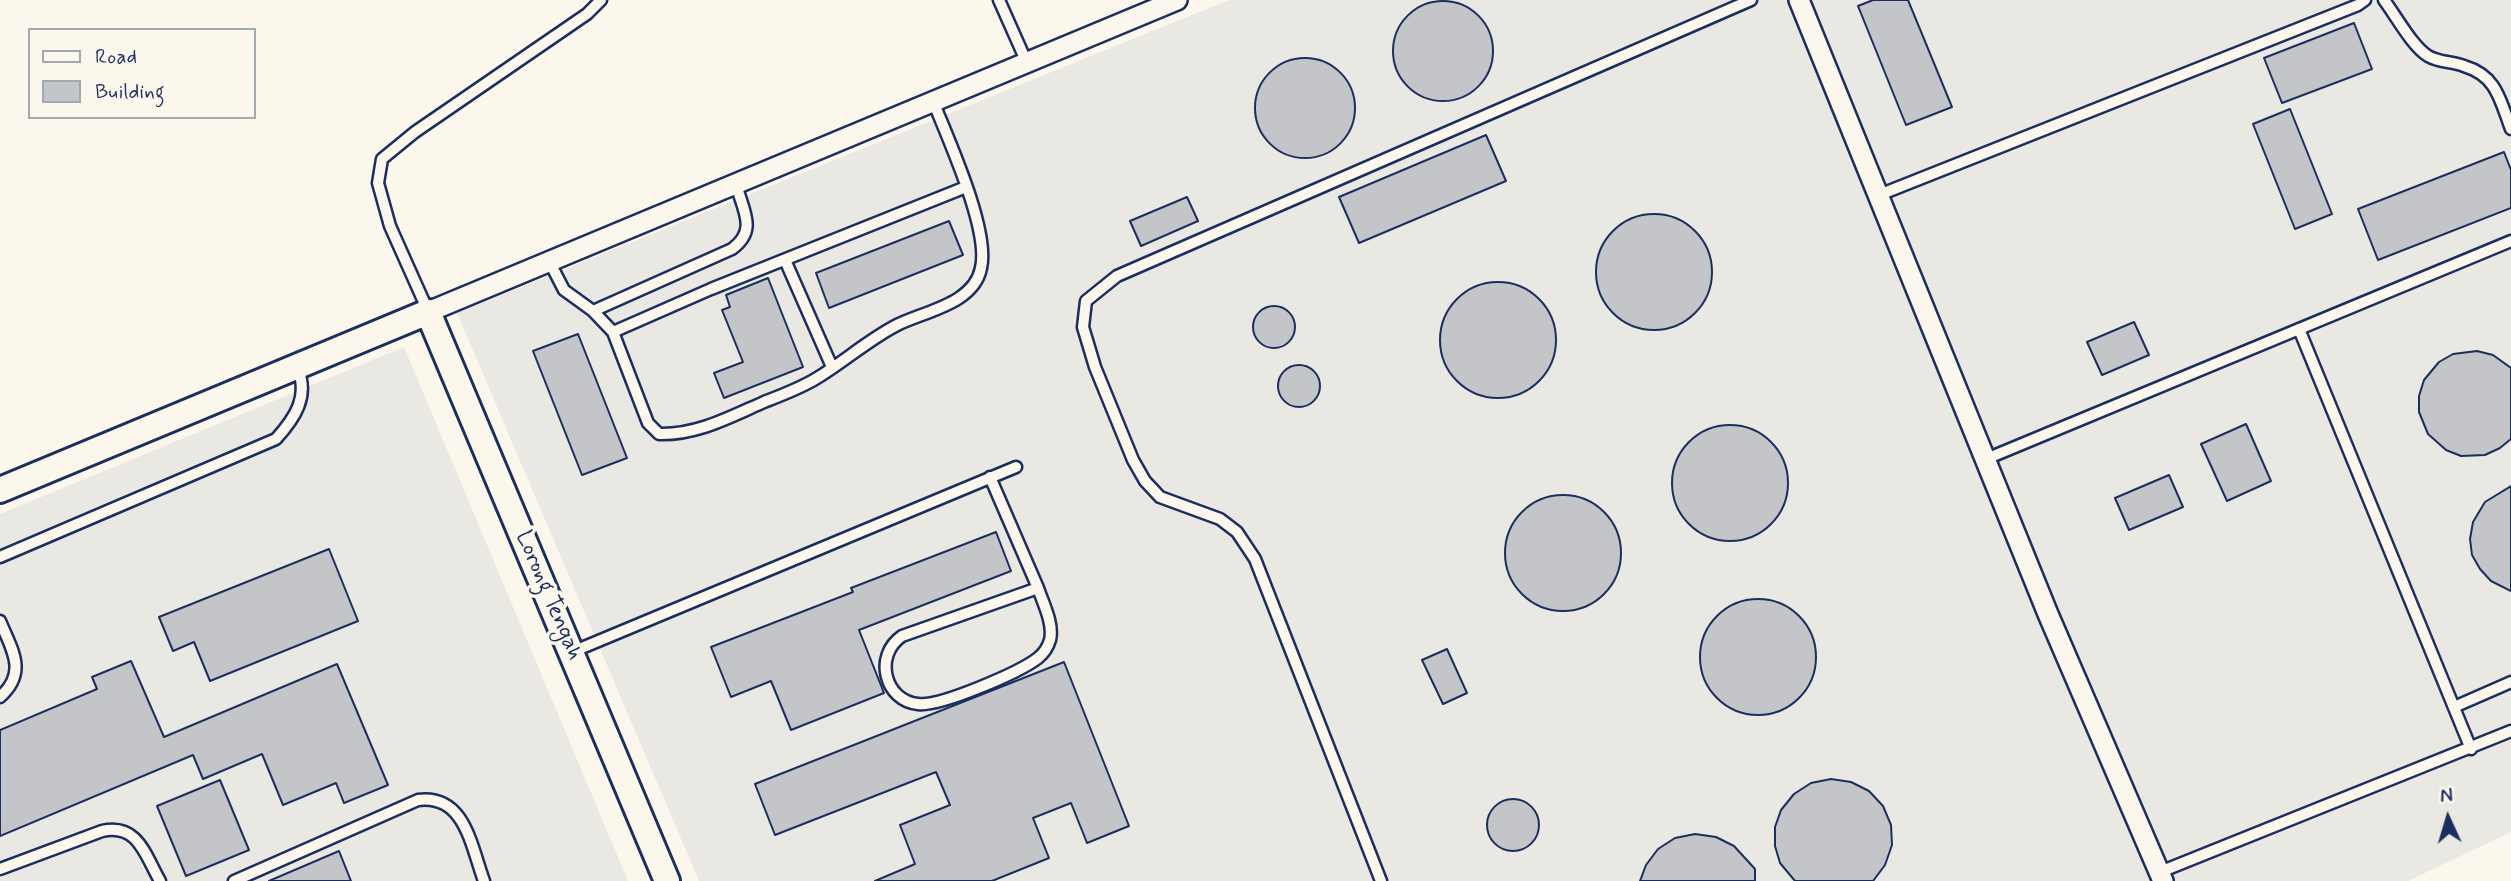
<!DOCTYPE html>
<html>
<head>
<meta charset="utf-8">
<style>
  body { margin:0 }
  #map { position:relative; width:2511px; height:881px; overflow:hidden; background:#fbf7ec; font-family:Mynerve,sans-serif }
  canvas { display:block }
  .legend { position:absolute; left:28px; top:28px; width:228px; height:91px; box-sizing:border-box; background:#fbf7ec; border:2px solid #a1a7b3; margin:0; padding:9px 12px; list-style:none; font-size:21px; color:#1b2f5e }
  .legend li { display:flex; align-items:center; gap:14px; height:35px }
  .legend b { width:35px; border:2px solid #a1a7b3 }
  .north { position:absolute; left:2413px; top:783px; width:70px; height:70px; -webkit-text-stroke:5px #fbf7ec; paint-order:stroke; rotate:356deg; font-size:19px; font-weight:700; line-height:28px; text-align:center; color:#1b2f5e }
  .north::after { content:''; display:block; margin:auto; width:24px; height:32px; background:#1b2f5e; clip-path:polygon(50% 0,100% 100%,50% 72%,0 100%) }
</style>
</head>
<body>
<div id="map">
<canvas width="2511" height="881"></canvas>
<ul class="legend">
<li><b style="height:9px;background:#fbf7ec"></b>Road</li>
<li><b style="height:19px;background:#c3c5c9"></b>Building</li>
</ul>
<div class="north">N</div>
</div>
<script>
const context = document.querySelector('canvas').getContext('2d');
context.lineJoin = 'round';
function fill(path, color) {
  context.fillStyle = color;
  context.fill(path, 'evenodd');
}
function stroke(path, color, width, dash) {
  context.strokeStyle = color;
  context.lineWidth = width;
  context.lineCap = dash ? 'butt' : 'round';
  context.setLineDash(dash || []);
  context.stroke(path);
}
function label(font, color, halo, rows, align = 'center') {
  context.font = font + ' Mynerve,sans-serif';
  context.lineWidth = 7;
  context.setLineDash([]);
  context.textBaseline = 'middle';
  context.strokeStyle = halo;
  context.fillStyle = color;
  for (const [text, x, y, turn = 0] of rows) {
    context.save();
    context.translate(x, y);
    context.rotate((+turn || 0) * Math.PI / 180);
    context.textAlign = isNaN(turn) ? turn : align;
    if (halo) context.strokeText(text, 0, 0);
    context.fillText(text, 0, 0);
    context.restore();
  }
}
fill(new Path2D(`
  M 1229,0 L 2511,0 L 2511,832 L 2408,881 L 699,881 L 457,313 Z
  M 404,347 L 628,881 L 0,881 L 0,514 Z`), '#eae8e2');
const building = new Path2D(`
  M 1873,0 L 1908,0 L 1952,107 L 1906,125 L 1858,6 Z
  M1393 51a50 50 0 1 1 100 0a50 50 0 1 1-100 0Z
  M 2354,23 L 2372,69 L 2282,103 L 2264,58 Z
  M1255 108a50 50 0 1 1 100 0a50 50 0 1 1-100 0Z
  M 2290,109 L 2332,214 L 2295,229 L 2253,124 Z
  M 1486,135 L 1506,181 L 1359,243 L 1339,197 Z
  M 2504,152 L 2511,170 L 2511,208 L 2378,260 L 2358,209 Z
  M 1187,197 L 1198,221 L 1141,246 L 1130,221 Z
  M1596 272a58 58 0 1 1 116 0a58 58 0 1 1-116 0Z
  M 949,221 L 963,255 L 829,308 L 816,273 Z
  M 768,278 L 803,367 L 724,398 L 714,373 L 743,362 L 722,310 L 730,307 L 726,295 Z
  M1440 340a58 58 0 1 1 116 0a58 58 0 1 1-116 0Z
  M1253 327a21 21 0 1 1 42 0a21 21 0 1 1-42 0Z
  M 2134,322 L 2149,355 L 2102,375 L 2087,342 Z
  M 578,334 L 627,458 L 582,475 L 533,351 Z
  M 2477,351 L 2493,355 L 2511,368 L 2511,439 L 2500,448 L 2485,455 L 2461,456 L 2446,450 L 2428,434 L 2419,412 L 2419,396 L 2424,380 L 2439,362 L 2453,354 Z
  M1278 386a21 21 0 1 1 42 0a21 21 0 1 1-42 0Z
  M 2246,424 L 2271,481 L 2227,501 L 2201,444 Z
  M1672 483a58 58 0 1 1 116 0a58 58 0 1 1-116 0Z
  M 2169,475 L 2183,507 L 2129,530 L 2115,498 Z
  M 2511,486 L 2511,591 L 2491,581 L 2480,569 L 2472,555 L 2470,539 L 2473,522 L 2485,502 Z
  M1505 553a58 58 0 1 1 116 0a58 58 0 1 1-116 0Z
  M 996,532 L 1011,571 L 859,630 L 884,693 L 791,730 L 771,681 L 731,697 L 711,647 L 853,592 L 851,588 Z
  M 329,549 L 358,621 L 210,681 L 194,642 L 173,651 L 159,617 Z
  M1700 657a58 58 0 1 1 116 0a58 58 0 1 1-116 0Z
  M 1447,649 L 1467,693 L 1443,704 L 1422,660 Z
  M 131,661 L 164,737 L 337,664 L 388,785 L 344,803 L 336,783 L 283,805 L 262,754 L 203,779 L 193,755 L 0,836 L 0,730 L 97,689 L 92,677 Z
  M 1064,662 L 1129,826 L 1087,843 L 1071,803 L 1033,818 L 1049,858 L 992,881 L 875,881 L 915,864 L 900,825 L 950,805 L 936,772 L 775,835 L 755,784 Z
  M 1831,779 L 1851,782 L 1869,791 L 1883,806 L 1891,825 L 1892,845 L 1885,865 L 1873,881 L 1795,881 L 1780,863 L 1775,846 L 1775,827 L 1781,810 L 1794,794 L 1811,783 Z
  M 220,780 L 249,850 L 186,876 L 157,806 Z
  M1487 825a26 26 0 1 1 52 0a26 26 0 1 1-52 0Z
  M 1695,834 L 1716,837 L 1734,846 L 1755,869 L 1755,881 L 1640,881 L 1646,865 L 1658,849 L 1675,838 Z
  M 339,851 L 351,881 L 269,881 Z`);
fill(building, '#c3c5c9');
stroke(building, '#1b2f5e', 2);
const service = new Path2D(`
  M 999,0 L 1027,63
  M 2384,0 C 2396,16 2412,46 2428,56 C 2440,63 2452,61 2464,66 C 2497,76 2500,100 2511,129
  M 1879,195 L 2358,5 L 2365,0
  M 785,260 L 832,367
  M 549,261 L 564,290 L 593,311 L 613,332 L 648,423 L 659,434 C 697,435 730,417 764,402 C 782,395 801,388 817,378 C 845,361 868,340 897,325 C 925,311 974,304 981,268 C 990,230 948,139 933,101
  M 428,311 L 390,226 L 378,183 L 382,159 L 415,132 L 587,14 L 601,0
  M 593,311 L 732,249 C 758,230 743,211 736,184
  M 2299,329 L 2471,749
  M 613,332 L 711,289 L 966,187
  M 1986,459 L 2511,241
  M 990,477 L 1038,588
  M 0,557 L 276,439 C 295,418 310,396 297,367
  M 1038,588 C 1043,603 1054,624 1050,640 C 1048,647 1043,654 1038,658 C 1020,672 940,707 918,704 C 885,701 873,656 902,636 Z
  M 0,621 C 12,650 28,672 0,697
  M 572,652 L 1016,467
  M 2454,707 L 2511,682
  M 0,869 L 102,831 C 138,823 145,855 160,881
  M 2160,872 L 2511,731
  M 234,881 L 418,800 C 465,794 471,846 484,881
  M 1381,881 L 1255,559 L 1237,532 L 1220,519 L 1160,497 L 1145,481 L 1133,460 L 1095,367 L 1083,327 L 1086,301 L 1117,276 L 1751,0`);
const minor = new Path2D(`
  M 1799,0 L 2048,614 L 2163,881
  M 428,312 L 1177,0`);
const tertiary = new Path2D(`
  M 0,490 L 428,312 L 667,881`);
stroke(service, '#1b2f5e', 15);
stroke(minor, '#1b2f5e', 24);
stroke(tertiary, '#1b2f5e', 30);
stroke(service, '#fbf7ec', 10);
stroke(minor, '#fbf7ec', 19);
stroke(tertiary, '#fbf7ec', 24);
label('23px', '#1b2f5e', '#fbf7ec', [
  ["Lorong Tengah",548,596,67]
]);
</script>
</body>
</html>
